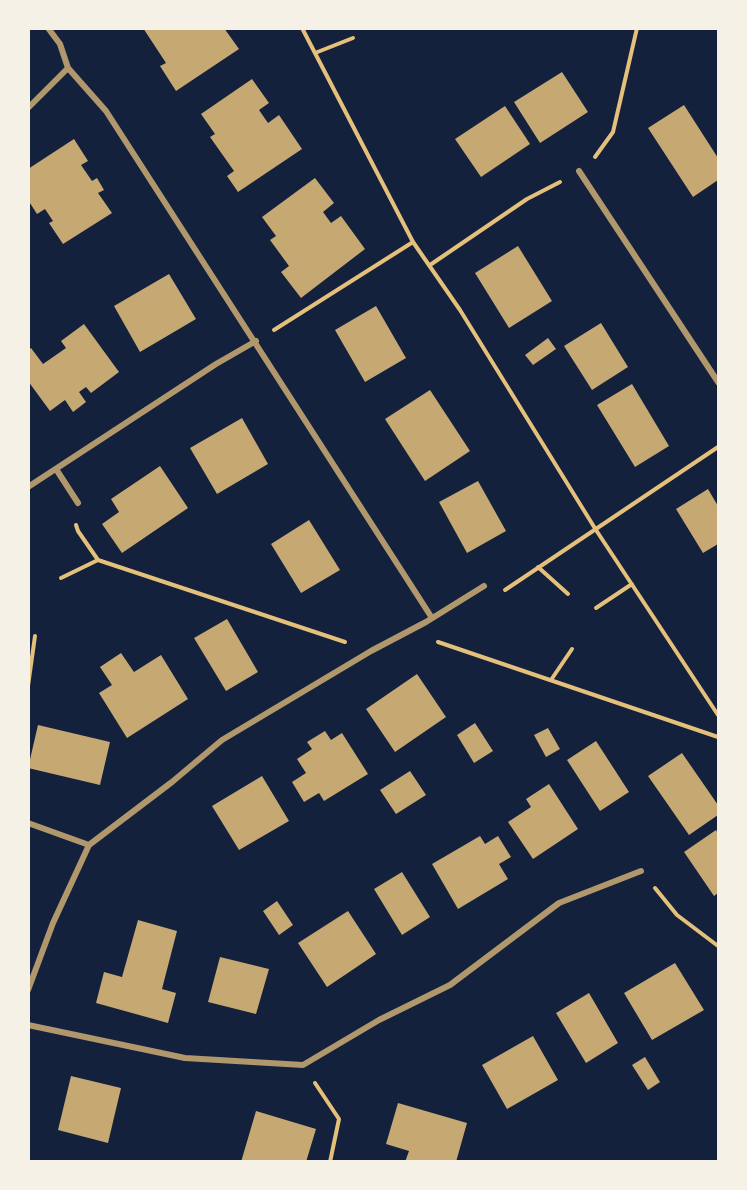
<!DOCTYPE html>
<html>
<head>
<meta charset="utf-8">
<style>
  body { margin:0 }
  #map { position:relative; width:747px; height:1190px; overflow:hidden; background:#14213d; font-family:"DejaVu Sans",sans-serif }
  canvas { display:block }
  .frame { position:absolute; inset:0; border:30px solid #f6f1e7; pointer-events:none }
</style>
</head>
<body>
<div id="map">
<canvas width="747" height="1190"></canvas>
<div class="frame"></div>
</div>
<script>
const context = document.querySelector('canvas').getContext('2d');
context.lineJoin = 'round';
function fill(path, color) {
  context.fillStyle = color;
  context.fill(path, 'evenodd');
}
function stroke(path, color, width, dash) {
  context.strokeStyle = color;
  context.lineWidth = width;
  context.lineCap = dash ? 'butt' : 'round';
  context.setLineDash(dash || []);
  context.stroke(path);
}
fill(new Path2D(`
  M 143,28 L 224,28 L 239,49 L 176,91 L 160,66 L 166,63 Z
  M 562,72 L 588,112 L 540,143 L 514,102 Z
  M 252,79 L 269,103 L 259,110 L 268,123 L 279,115 L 302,149 L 238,192 L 227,176 L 234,171 L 210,137 L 215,134 L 201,114 Z
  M 684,105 L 718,158 L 718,180 L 693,197 L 648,128 Z
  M 505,106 L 530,144 L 481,177 L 455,139 Z
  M 74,139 L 88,161 L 81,165 L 92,181 L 97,178 L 104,190 L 98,193 L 112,213 L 63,244 L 49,223 L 53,221 L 45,209 L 37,214 L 28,200 L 28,169 Z
  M 315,178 L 334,203 L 323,212 L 331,223 L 341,216 L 365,249 L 301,298 L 281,272 L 289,266 L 270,240 L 276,236 L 262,217 Z
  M 518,246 L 552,301 L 509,328 L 475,273 Z
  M 169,274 L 196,319 L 140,352 L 114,306 Z
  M 376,306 L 406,358 L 365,382 L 335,330 Z
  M 601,323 L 628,367 L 592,390 L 564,346 Z
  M 84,324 L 119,372 L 91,393 L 86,387 L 79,392 L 86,402 L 73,412 L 65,400 L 50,411 L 28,381 L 28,350 L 31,348 L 43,364 L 66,348 L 61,341 Z
  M 548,338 L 556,349 L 533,365 L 525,355 Z
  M 632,384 L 669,446 L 635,467 L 597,405 Z
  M 430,390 L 470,451 L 425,481 L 385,419 Z
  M 242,418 L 268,464 L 217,494 L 190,448 Z
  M 160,466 L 188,508 L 122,553 L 102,524 L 119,512 L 111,499 Z
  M 478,481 L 506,531 L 467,553 L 439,502 Z
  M 708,489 L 718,506 L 718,544 L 703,553 L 676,509 Z
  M 309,520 L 340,570 L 301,593 L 271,544 Z
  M 227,619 L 258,672 L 226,691 L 194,638 Z
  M 121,653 L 134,672 L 161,655 L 188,699 L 127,738 L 99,693 L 112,685 L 100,667 Z
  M 417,674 L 446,717 L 395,752 L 366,709 Z
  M 475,723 L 493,751 L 474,763 L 457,735 Z
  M 38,725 L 110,742 L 100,785 L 28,768 Z
  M 548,728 L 560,749 L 546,757 L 534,735 Z
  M 325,731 L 331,740 L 342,733 L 368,774 L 324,801 L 319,793 L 304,802 L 292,782 L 306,773 L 297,759 L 312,749 L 307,742 Z
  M 596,741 L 629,792 L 600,811 L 567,760 Z
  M 682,753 L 718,805 L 718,815 L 689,835 L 648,776 Z
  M 410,771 L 426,795 L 396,814 L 380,790 Z
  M 262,776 L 289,821 L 239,850 L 212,806 Z
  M 549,784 L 578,829 L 533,859 L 508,822 L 531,807 L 526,799 Z
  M 716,830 L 718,834 L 718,893 L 714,896 L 684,852 Z
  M 480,836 L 485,844 L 498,836 L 511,857 L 499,864 L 508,879 L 458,909 L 432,864 Z
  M 402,872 L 430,917 L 402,935 L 374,889 Z
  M 277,901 L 293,925 L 279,935 L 263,911 Z
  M 348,911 L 376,954 L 327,987 L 298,943 Z
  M 138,920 L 177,931 L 162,989 L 176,993 L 168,1023 L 96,1003 L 104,972 L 122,977 Z
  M 220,957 L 269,969 L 256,1014 L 208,1002 Z
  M 675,963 L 704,1010 L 652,1040 L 624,993 Z
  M 589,993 L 618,1043 L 586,1063 L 556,1013 Z
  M 533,1036 L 558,1080 L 507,1109 L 482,1065 Z
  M 645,1057 L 660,1082 L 648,1090 L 632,1065 Z
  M 71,1076 L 121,1088 L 108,1143 L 58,1130 Z
  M 398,1103 L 467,1123 L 456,1162 L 405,1162 L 409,1151 L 386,1144 Z
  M 256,1111 L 316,1129 L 306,1162 L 241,1162 Z`), '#c6a872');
stroke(new Path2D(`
  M 302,28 L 413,242 L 460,310 L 596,530 L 718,715
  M 315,53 L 353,38
  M 595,157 L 613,132 L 637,28
  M 430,265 L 527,199 L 560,182
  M 274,330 L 413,242
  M 76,525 L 78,531 L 98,560 L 345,642
  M 538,567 L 568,594
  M 61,578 L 98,560
  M 505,590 L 718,447
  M 596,608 L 632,584
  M 438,642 L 718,737
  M 551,680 L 572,649
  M 28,686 L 35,636
  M 655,888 L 677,915 L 718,946
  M 315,1083 L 339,1119 L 330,1162`), '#e5c07b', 4);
stroke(new Path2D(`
  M 48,28 L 60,44 L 68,68 L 106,111 L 432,618
  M 28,108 L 68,68
  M 579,171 L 718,382
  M 56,469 L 78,503
  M 28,487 L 216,364 L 256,341
  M 28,823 L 89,845
  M 28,990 L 53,923 L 89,845 L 172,782 L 222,740 L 371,651 L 426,622 L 484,586
  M 28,1025 L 185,1058 L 303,1065 L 379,1020 L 450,985 L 559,903 L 641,871`), '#b1986c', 6);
</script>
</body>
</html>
